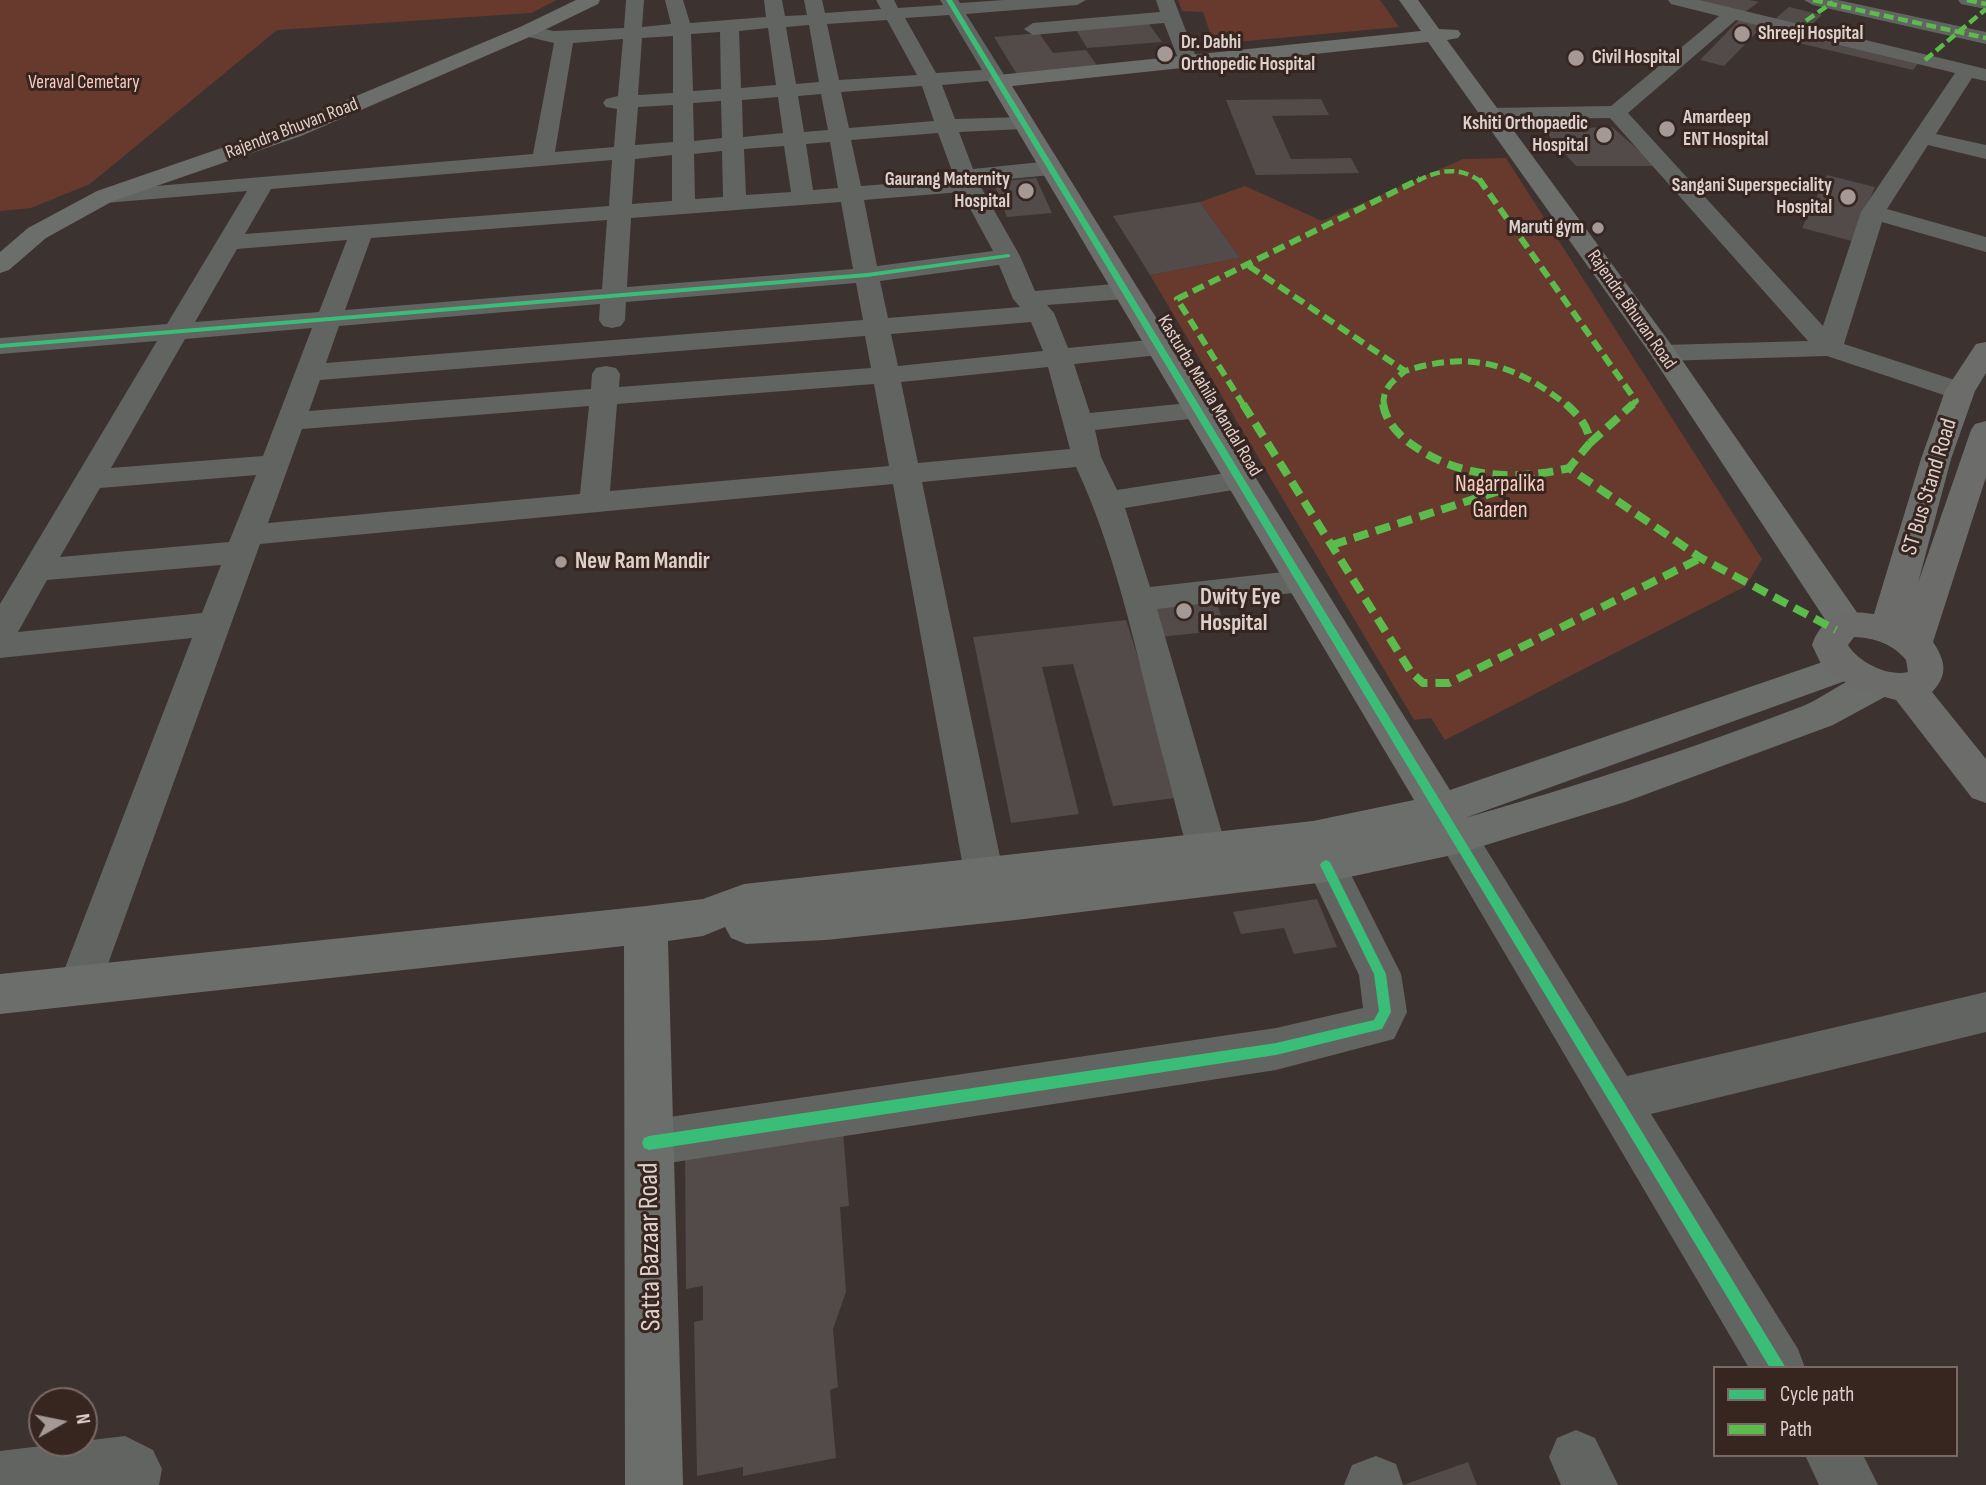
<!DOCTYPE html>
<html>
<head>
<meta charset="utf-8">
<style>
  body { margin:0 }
  #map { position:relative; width:1986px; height:1485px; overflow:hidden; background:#3c3230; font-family:"Sofia Sans Condensed",sans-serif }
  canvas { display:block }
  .legend { position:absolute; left:1713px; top:1366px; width:245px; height:91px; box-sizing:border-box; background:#372520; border:2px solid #796a65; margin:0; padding:9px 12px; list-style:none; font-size:21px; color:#ddd1cd }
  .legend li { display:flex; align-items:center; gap:14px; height:35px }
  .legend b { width:35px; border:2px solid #796a65 }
  .north { position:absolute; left:28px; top:1387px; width:70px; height:70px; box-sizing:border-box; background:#372520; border:2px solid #796a65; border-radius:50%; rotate:81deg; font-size:19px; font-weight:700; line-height:28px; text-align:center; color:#ddd1cd }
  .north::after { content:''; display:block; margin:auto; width:24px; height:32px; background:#a59996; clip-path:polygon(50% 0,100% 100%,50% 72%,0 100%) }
</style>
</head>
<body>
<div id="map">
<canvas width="1986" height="1485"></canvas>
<ul class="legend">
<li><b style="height:9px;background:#3abd76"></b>Cycle path</li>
<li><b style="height:9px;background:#5cbc4b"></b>Path</li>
</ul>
<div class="north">N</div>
</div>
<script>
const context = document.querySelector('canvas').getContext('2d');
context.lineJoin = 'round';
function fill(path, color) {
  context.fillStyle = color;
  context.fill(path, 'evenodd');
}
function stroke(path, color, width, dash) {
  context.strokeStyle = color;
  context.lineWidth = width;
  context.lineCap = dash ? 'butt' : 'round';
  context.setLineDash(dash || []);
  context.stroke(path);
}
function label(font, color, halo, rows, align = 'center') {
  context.font = font + ' "Sofia Sans Condensed",sans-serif';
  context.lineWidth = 6;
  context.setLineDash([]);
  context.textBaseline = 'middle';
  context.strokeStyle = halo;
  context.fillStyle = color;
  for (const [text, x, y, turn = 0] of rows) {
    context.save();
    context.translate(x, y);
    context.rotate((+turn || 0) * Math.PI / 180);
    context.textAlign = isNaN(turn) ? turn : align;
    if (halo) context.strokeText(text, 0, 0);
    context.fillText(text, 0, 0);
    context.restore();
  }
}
fill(new Path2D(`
  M 0,0 L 557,0 L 531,13 L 277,30 L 90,184 L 31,208 L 0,211 Z
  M 1178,0 L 1380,0 L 1399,27 L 1214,44 L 1203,12 L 1182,11 Z
  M 1506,158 L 1762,559 L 1746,586 L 1445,740 L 1431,718 L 1414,720 L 1150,275 L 1240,258 L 1200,202 L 1245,186 L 1322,221 L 1463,159 Z`), '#673a2d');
fill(new Path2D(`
  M 1694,0 L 1750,0 L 1759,2 L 1742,14 Z
  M 1789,7 L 1822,15 L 1807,29 L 1774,20 Z
  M 1739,20 L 1919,62 L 1913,70 L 1756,33 L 1724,66 L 1700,60 Z
  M 1149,24 L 1162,42 L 1087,48 L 1076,30 Z
  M 1039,33 L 1053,53 L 1086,50 L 1099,68 L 1018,76 L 994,37 Z
  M 1321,99 L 1329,115 L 1272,116 L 1291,159 L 1351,158 L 1359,173 L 1256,175 L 1226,100 Z
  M 1612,127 L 1657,166 L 1576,166 L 1543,129 Z
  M 1827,175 L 1875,187 L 1852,241 L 1802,228 Z
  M 1036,178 L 1052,213 L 1007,217 L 993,182 Z
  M 1200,202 L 1240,258 L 1150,275 L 1113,216 Z
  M 1214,597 L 1227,630 L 1160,637 L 1150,602 Z
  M 1126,620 L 1183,797 L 1113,806 L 1073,664 L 1042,667 L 1079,814 L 1011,823 L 973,637 Z
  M 1317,899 L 1337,947 L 1294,954 L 1284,928 L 1241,934 L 1233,912 Z
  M 843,1132 L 849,1206 L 840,1207 L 846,1292 L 833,1329 L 838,1387 L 830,1390 L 836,1458 L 743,1476 L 743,1467 L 697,1476 L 694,1322 L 703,1320 L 703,1286 L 686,1289 L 685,1149 Z
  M 1468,1462 L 1477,1485 L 1403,1485 Z`), '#534b49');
fill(new Path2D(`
  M 626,0 L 644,0 L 642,27 L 671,24 L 665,0 L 683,0 L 690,23 L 766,17 L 764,0 L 782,0 L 785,16 L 807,15 L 804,0 L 822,0 L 825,13 L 881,9 L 876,0 L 894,0 L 898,8 L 943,5 L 940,0 L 958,0 L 960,3 L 1004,0 L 1086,0 L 1077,5 L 966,14 L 1008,81 L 1005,85 L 998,87 L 988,81 L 942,85 L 955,119 L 1023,117 L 1030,119 L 1034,123 L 1030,127 L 1023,129 L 959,132 L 973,169 L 1051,161 L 1059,163 L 1062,168 L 1059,173 L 1051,175 L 978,182 L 1020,256 L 1035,291 L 1125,283 L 1134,286 L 1138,291 L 1134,296 L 1125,299 L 1047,305 L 1054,313 L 1068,348 L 1159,339 L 1168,341 L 1172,347 L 1168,353 L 1159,355 L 1074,364 L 1090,413 L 1198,402 L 1208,404 L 1212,410 L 1208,416 L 1198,418 L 1095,430 L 1101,457 L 1117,490 L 1239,471 L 1250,473 L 1254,480 L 1250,487 L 1239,489 L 1125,508 L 1150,587 L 1301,570 L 1313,573 L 1317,581 L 1313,589 L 1301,592 L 1157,609 L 1227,850 L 1238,878 L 1232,890 L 1218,895 L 1204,890 C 1185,852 1177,809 1166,768 C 1139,668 1120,561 1076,467 L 922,482 L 1010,905 L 1004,917 L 990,922 L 976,917 L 970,905 L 893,484 L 260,544 L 100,986 L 94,1000 L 79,1005 L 64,1000 L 58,986 L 192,638 L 0,658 L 0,604 L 157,341 L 0,354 L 0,338 L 167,324 L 247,191 L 105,203 L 97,201 L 94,196 L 97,191 L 533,154 L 554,43 L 520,35 L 518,31 L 527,25 L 553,31 L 624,28 ZM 949,15 L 982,70 L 936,73 L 905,18 ZM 887,20 L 917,75 L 839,80 L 827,24 ZM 809,25 L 819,82 L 796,84 L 786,27 ZM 768,28 L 776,85 L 741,88 L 739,31 ZM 720,32 L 721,89 L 693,91 L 691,34 ZM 673,36 L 673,93 L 638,95 L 642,38 ZM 623,39 L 618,96 L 606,99 L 603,103 L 606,107 L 617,109 L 614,147 L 555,152 L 573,43 ZM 922,86 L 934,121 L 849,128 L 841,92 ZM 821,94 L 828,130 L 804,132 L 798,96 ZM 778,97 L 783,133 L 743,137 L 742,100 ZM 721,101 L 722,138 L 694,141 L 693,103 ZM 673,105 L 673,142 L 635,145 L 638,107 ZM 938,133 L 955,179 L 861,186 L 851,140 ZM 830,142 L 838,188 L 813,190 L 806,144 ZM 784,146 L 791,192 L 746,195 L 744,149 ZM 722,151 L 723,197 L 695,199 L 694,154 ZM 672,155 L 672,201 L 632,204 L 635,159 ZM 612,160 L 609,206 L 245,234 L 271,189 ZM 961,192 L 993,251 L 877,266 L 864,200 ZM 841,202 L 853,269 L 627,287 L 631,218 ZM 607,220 L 602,289 L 345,310 L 371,238 ZM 347,240 L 319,312 L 195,322 L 237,249 ZM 999,265 L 1013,299 L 1020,307 L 888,318 L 880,281 ZM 856,283 L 863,320 L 326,363 L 339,326 L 600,304 L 599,320 L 603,326 L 612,328 L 621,326 L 625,320 L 626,302 ZM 1031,322 L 1043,351 L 898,366 L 891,334 ZM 312,328 L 263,456 L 111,468 L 185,339 ZM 865,336 L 871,368 L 619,387 L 620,374 L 616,368 L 606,366 L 596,368 L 592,374 L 591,389 L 309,411 L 320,380 ZM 1048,367 L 1070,449 L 918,463 L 901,382 ZM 874,384 L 889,466 L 610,491 L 617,404 ZM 589,406 L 580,494 L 268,523 L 302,429 ZM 256,475 L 229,542 L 60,557 L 100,488 ZM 221,565 L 202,613 L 18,632 L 47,580 Z
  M 1156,0 L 1174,0 L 1198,62 L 1195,66 L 1181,66 L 1164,23 L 1033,35 L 1024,29 L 1033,23 L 1160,12 Z
  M 1668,0 L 1699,0 L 1986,69 L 1986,81 L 1972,78 L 1936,134 L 1986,145 L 1986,159 L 1928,145 L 1887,209 L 1986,237 L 1986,252 L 1882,222 L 1844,344 L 1970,385 L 1974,391 L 1970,397 L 1960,399 L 1950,397 L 1827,356 L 1663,361 L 1653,359 L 1650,353 L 1653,347 L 1663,345 L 1808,341 L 1610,118 L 1491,120 L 1484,118 L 1481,114 L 1484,110 L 1491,108 L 1611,106 L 1719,16 L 1671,4 ZM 1736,20 L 1955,73 L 1861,212 L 1823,326 L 1628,113 Z
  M 1804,0 L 1838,0 L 1986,32 L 1986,44 L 1813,5 Z
  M 1958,0 L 1986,0 L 1986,9 L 1961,4 Z
  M 1441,795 L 1455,799 L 1627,1076 L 1986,992 L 1986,1032 L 1651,1114 L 1798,1349 L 1805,1368 L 1749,1368 L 1427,821 L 1422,810 L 1427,799 Z
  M 1326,848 L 1340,853 L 1401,974 L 1407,1012 L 1394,1039 L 1276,1070 L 649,1166 L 632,1159 L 626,1143 L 632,1127 L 649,1120 L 1276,1028 L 1363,1008 L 1359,975 L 1306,865 L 1312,853 Z
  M 1576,1430 L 1595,1438 L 1618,1485 L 1561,1485 L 1549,1457 L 1557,1438 Z
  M 125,1436 L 153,1450 L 162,1469 L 159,1485 L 0,1485 L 0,1451 Z
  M 1805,1455 L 1863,1455 L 1878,1485 L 1819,1485 Z
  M 1376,1456 L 1396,1464 L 1403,1485 L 1344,1485 L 1352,1465 Z`), '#626462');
fill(new Path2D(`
  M 576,0 L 600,0 L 598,4 L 534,35 L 301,136 L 113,201 L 46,238 L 9,270 L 0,273 L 0,252 L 28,228 L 97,191 L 285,126 L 520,27 Z
  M 1399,0 L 1418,0 L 1439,29 L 1458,30 L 1461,34 L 1458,38 L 1447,40 L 1673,347 L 1865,624 L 1860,633 L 1847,636 L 1834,633 L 1651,355 L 1428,42 L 1012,86 L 1450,790 L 1846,654 L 1859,658 L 1864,667 L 1859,676 L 1465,818 C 1579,785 1692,749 1803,706 C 1831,695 1860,665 1890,674 L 1895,684 L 1890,694 L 1833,725 L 1625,802 L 1457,854 L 1326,882 L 1016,920 L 826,940 L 746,944 L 731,938 L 725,927 L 703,936 L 668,941 L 683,1485 L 625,1485 L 624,946 L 0,1014 L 0,974 L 646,906 L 703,899 L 744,884 L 1313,821 L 1414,800 L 988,81 L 991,77 L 998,75 L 1421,31 Z`), '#6c6e6c');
fill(new Path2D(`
  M 1986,342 L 1986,373 L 1975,391 L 1951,459 L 1918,583 L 1971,430 L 1975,424 L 1986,421 L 1986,477 L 1933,642 C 1945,660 1949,675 1932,692 L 1986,759 L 1986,803 L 1972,798 L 1896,700 L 1862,691 L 1832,675 L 1821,664 L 1812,645 C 1822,615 1845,609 1874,614 L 1921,459 L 1945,391 L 1976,344 ZM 1854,637 C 1875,638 1893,644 1906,660 L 1908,672 C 1888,677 1858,662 1848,645 Z`), '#6c6d6b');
stroke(new Path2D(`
  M 1813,0 L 1986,38
  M 1967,0 L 1986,4
  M 1794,29 L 1833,2
  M 1925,60 L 1986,9
  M 1417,181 C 1438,170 1459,166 1480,181`), '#5cbc4b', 4.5, [10, 4.5]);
stroke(new Path2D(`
  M 1479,179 L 1636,401 L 1631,406
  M 1249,266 L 1405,371 C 1471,350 1515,364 1568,406
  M 1244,406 L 1177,299 L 1420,179
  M 1384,406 C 1381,389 1394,380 1405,371`), '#5cbc4b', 6, [12, 6]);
stroke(new Path2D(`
  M 1243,404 L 1411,672 L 1423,683 L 1449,683 L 1701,558
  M 1383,404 C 1386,422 1399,436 1414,446 C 1460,478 1515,481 1569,468
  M 1566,404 C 1579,416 1588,425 1590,443 L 1569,468 L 1701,558 L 1836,630
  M 1590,443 L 1633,404
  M 1332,545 L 1536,479`), '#5cbc4b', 8, [15, 8]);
fill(new Path2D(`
  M 946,0 L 952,0 L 1786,1368 L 1770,1368 Z
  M 1008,254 L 1010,255 L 1010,257 L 867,277 L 0,348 L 0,344 L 867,273 Z
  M 1326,860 L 1330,862 L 1386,974 L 1391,1012 L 1382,1029 L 1276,1055 L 649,1150 L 644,1148 L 642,1143 L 644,1138 L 649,1136 L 1276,1043 L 1374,1020 L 1379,1011 L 1374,974 L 1320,865 L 1322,862 Z`), '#3abd76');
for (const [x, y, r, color] of [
  [1742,34,9,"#a59996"],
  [1165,54,9,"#a59996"],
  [1576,58,9,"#a59996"],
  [1667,129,9,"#a59996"],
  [1604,135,9,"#a59996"],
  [1026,191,9,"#a59996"],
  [1848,197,9,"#a59996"],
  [1598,228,7,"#a59996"],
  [561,562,7,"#a59996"],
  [1184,611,9,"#a59996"]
]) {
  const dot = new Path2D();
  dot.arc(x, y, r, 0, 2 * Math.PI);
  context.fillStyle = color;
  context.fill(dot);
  stroke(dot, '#372520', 2.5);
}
label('bold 19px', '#ddd1cd', '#372520', [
  ["Shreeji Hospital",1758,34],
  ["Dr. Dabhi",1181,43],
  ["Orthopedic Hospital",1181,65],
  ["Civil Hospital",1592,58],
  ["Amardeep",1683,118],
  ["ENT Hospital",1683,140],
  ["Kshiti Orthopaedic",1588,124,"right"],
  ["Hospital",1588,146,"right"],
  ["Gaurang Maternity",1010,180,"right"],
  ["Hospital",1010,202,"right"],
  ["Sangani Superspeciality",1832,186,"right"],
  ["Hospital",1832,208,"right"],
  ["Maruti gym",1584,228,"right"]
], 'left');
label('19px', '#fbccbe', '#372520', [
  ["Veraval Cemetary",84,83]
]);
label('19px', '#ddd1cd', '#372520', [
  ["Rajendra Bhuvan Road",292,129,-21],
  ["Rajendra Bhuvan Road",1631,310,55],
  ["Kasturba Mahila Mandal Road",1209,396,59]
]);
label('23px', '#fbccbe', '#372520', [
  ["Nagarpalika",1500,485],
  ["Garden",1500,511]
]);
label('23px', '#ddd1cd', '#372520', [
  ["ST Bus Stand Road",1930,487,-73]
]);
label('bold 23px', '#ddd1cd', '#372520', [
  ["New Ram Mandir",575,562],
  ["Dwity Eye",1200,598],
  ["Hospital",1200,624]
], 'left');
label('28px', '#ddd1cd', '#372520', [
  ["Satta Bazaar Road",651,1247,-91]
]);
</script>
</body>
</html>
